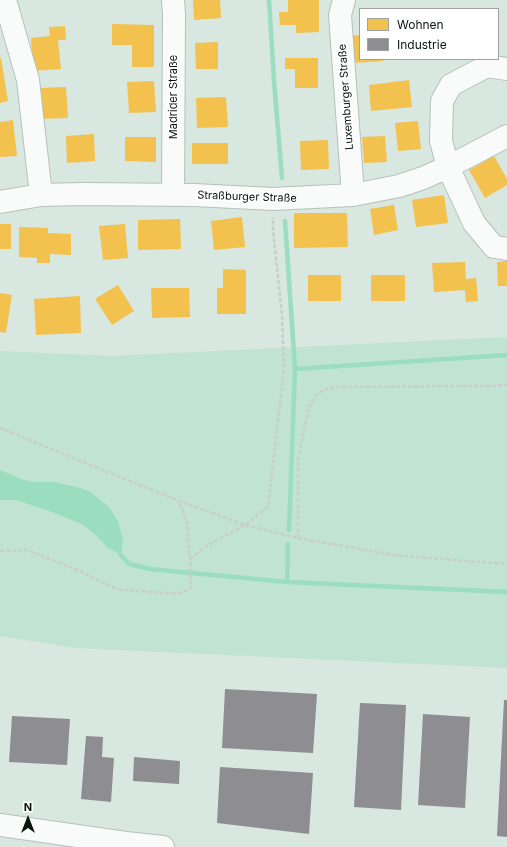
<!DOCTYPE html>
<html>
<head>
<meta charset="utf-8">
<style>
  body { margin:0 }
  #map { position:relative; width:507px; height:847px; overflow:hidden; background:#d8e7df; font-family:Inter,sans-serif }
  canvas { display:block }
  .legend { position:absolute; left:359px; top:8px; width:140px; height:52px; box-sizing:border-box; background:#fff; border:1px solid #9da19f; margin:0; padding:5px 7px; list-style:none; font-size:12px; color:#0a140f }
  .legend li { display:flex; align-items:center; gap:8px; height:20px }
  .legend b { width:20px; border:1px solid #9da19f }
  .north { position:absolute; left:8px; top:799px; width:40px; height:40px; -webkit-text-stroke:3px #fff; paint-order:stroke; rotate:0deg; font-size:11px; font-weight:700; line-height:16px; text-align:center; color:#0a140f }
  .north::after { content:''; display:block; margin:auto; width:14px; height:18px; background:#0a140f; clip-path:polygon(50% 0,100% 100%,50% 72%,0 100%) }
</style>
</head>
<body>
<div id="map">
<canvas width="507" height="847"></canvas>
<ul class="legend">
<li><b style="height:11px;background:#f2c14e"></b>Wohnen</li>
<li><b style="height:11px;background:#8d8d92"></b>Industrie</li>
</ul>
<div class="north">N</div>
</div>
<script>
const context = document.querySelector('canvas').getContext('2d');
context.lineJoin = 'round';
function fill(path, color) {
  context.fillStyle = color;
  context.fill(path, 'evenodd');
}
function stroke(path, color, width, dash) {
  context.strokeStyle = color;
  context.lineWidth = width;
  context.lineCap = dash ? 'butt' : 'round';
  context.setLineDash(dash || []);
  context.stroke(path);
}
function label(font, color, halo, rows, align = 'center') {
  context.font = font + ' Inter,sans-serif';
  context.lineWidth = 4;
  context.setLineDash([]);
  context.textBaseline = 'middle';
  context.strokeStyle = halo;
  context.fillStyle = color;
  for (const [text, x, y, turn = 0] of rows) {
    context.save();
    context.translate(x, y);
    context.rotate((+turn || 0) * Math.PI / 180);
    context.textAlign = isNaN(turn) ? turn : align;
    if (halo) context.strokeText(text, 0, 0);
    context.fillText(text, 0, 0);
    context.restore();
  }
}
fill(new Path2D(`
  M 507,337 L 507,668 L 75,648 L 0,636 L 0,351 L 112,356 Z`), '#c0e3d2');
fill(new Path2D(`
  M 0,470 L 21,479 L 34,482 L 55,482 L 76,487 L 89,491 L 108,506 L 118,521 L 123,540 L 121,555 L 107,547 L 97,536 L 82,524 L 52,512 L 16,500 L 0,500 Z`), '#9bddbf');
fill(new Path2D(`
  M 193,0 L 220,0 L 221,18 L 194,20 Z
  M 288,0 L 319,0 L 319,32 L 296,33 L 296,25 L 280,25 L 279,12 L 288,12 Z
  M 112,24 L 154,25 L 154,67 L 132,67 L 132,45 L 112,45 Z
  M 65,26 L 66,40 L 58,40 L 61,69 L 33,71 L 31,38 L 50,36 L 49,27 Z
  M 360,35 L 360,59 L 383,59 L 383,61 L 353,63 L 351,36 Z
  M 218,42 L 218,69 L 196,69 L 195,43 Z
  M 0,58 L 1,58 L 8,101 L 0,103 Z
  M 285,58 L 318,58 L 318,88 L 295,88 L 295,69 L 285,69 Z
  M 409,80 L 412,107 L 371,111 L 369,85 Z
  M 154,81 L 156,112 L 129,113 L 127,82 Z
  M 66,87 L 68,118 L 41,119 L 40,88 Z
  M 226,97 L 228,127 L 197,128 L 196,98 Z
  M 13,120 L 17,156 L 0,157 L 0,122 Z
  M 418,121 L 421,149 L 398,151 L 395,123 Z
  M 94,134 L 95,161 L 67,163 L 66,136 Z
  M 385,136 L 387,162 L 364,163 L 362,137 Z
  M 125,137 L 156,137 L 156,162 L 125,161 Z
  M 328,140 L 329,169 L 301,170 L 300,141 Z
  M 192,143 L 228,143 L 228,164 L 192,164 Z
  M 494,156 L 507,179 L 507,185 L 485,198 L 469,170 Z
  M 444,195 L 448,223 L 416,227 L 412,200 Z
  M 394,205 L 398,230 L 374,235 L 370,209 Z
  M 294,213 L 347,213 L 348,247 L 294,248 Z
  M 242,217 L 245,247 L 214,250 L 211,221 Z
  M 180,219 L 181,249 L 138,250 L 138,220 Z
  M 0,224 L 11,224 L 11,249 L 0,249 Z
  M 125,224 L 128,258 L 103,260 L 99,226 Z
  M 19,227 L 48,228 L 48,233 L 71,234 L 71,255 L 50,254 L 50,263 L 37,263 L 37,258 L 19,257 Z
  M 507,261 L 507,286 L 498,286 L 497,262 Z
  M 465,262 L 466,279 L 476,278 L 478,301 L 466,302 L 465,290 L 434,292 L 432,263 Z
  M 223,269 L 246,270 L 246,314 L 217,314 L 217,288 L 223,288 Z
  M 308,275 L 341,275 L 341,301 L 308,301 Z
  M 371,275 L 405,275 L 405,301 L 371,301 Z
  M 118,285 L 134,311 L 112,325 L 95,299 Z
  M 151,288 L 189,288 L 190,317 L 152,318 Z
  M 0,293 L 12,295 L 6,333 L 0,332 Z
  M 80,296 L 81,333 L 36,335 L 34,299 Z`), '#f2c14e');
fill(new Path2D(`
  M 225,689 L 317,694 L 313,753 L 222,748 Z
  M 504,700 L 507,700 L 507,837 L 497,836 Z
  M 360,703 L 406,705 L 401,810 L 354,807 Z
  M 423,714 L 470,717 L 465,808 L 418,805 Z
  M 12,716 L 70,719 L 67,765 L 9,762 Z
  M 86,736 L 103,737 L 102,757 L 114,758 L 111,802 L 81,799 Z
  M 134,757 L 180,761 L 179,784 L 133,781 Z
  M 220,767 L 313,773 L 309,834 L 217,823 Z`), '#8d8d92');
stroke(new Path2D(`
  M 269,0 L 274,81 L 282,178
  M 285,221 L 295,369 L 289,530
  M 295,369 L 507,355
  M 121,555 L 129,564 L 150,569 L 287,582 L 507,592
  M 287,582 L 288,544`), '#9bddbf', 4.5);
const minor = new Path2D(`
  M 5,0 L 28,80 L 41,195
  M 173,0 L 174,15 L 173,195
  M 344,0 L 340,15 L 353,195
  M 507,69 L 487,66 L 451,85 L 442,101 L 441,141 L 448,167 L 474,223 L 494,247 L 507,249
  M 0,202 L 41,195 L 82,194 L 194,195 L 273,199 L 353,195 L 399,186 L 423,178 L 448,167 L 507,136
  M 0,825 L 126,843 L 163,847`);
stroke(minor, '#b5c1bb', 24);
stroke(new Path2D(`
  M 0,428 L 179,501 L 245,525 L 298,538 L 393,555 L 468,561 L 507,564
  M 298,538 L 298,458 L 309,407 L 316,396 L 323,390 L 334,387 L 484,386 L 507,385
  M 0,551 L 27,550 L 80,571 L 116,589 L 166,593 L 180,593 L 191,588 L 190,559 L 187,522 L 179,501
  M 190,559 L 205,547 L 245,525 L 268,507 L 284,369 L 282,315 L 273,230 L 273,217`), '#c9cecb', 2.5, [4, 2]);
stroke(minor, '#f9fbfa', 22);
label('11px', '#0a140f', '#fff', [
  ["Madrider Straße",174,97,-90],
  ["Luxemburger Straße",346,97,-94],
  ["Straßburger Straße",247,197,2]
]);
</script>
</body>
</html>
